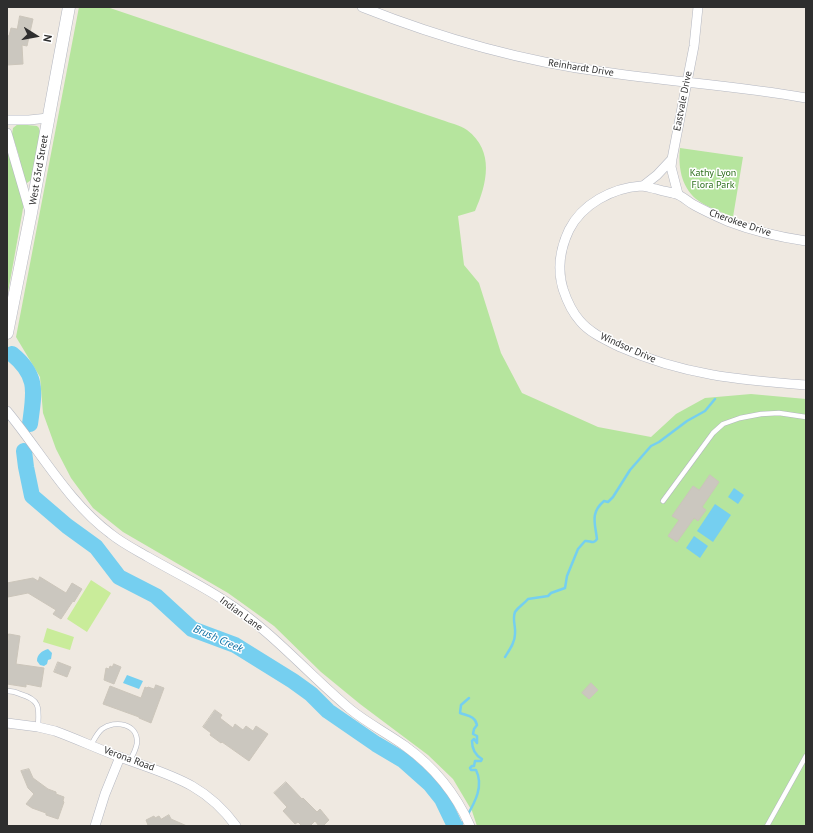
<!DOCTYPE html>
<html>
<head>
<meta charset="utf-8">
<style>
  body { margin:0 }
  #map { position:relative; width:813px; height:833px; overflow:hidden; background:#efe9e1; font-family:"PT Sans",sans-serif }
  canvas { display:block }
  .frame { position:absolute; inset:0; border:8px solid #2e2e2e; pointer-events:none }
  .north { position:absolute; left:16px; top:16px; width:40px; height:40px; -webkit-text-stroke:3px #fff; paint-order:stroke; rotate:101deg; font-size:11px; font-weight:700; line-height:16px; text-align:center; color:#2e2e2e }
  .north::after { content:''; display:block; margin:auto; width:14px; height:18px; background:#2e2e2e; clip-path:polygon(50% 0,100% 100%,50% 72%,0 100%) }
</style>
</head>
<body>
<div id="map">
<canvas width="813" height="833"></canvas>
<div class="frame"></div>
<div class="north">N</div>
</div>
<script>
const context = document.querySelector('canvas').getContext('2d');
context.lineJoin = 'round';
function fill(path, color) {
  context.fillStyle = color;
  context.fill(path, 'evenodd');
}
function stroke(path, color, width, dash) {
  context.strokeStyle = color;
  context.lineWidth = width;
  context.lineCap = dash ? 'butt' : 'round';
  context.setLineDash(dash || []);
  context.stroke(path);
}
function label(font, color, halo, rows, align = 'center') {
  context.font = font + ' "PT Sans",sans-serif';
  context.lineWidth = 3;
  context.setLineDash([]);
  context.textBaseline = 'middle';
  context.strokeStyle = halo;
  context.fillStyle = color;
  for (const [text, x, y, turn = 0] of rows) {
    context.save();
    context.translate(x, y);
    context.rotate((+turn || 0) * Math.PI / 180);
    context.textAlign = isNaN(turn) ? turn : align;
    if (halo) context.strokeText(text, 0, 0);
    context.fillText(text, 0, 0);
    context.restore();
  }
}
fill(new Path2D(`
  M 79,7 L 107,7 L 442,120 C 450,123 460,125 467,130 C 495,151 487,184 475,211 L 458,216 L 464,265 L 479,283 L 501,353 L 522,393 L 598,427 L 651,437 L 676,414 L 705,398 L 751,394 L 806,399 L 806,826 L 477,826 L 472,811 L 453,779 L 428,755 L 360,704 L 321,672 L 274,626 L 228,593 L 123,532 L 93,508 L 71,478 L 56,449 L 43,413 L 40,377 L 16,337 Z
  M 18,124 L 37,126 L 39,128 L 40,134 L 31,180 L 27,183 L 23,180 L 19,156 L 12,134 L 13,128 Z
  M 7,144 L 24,203 L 7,298 Z
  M 680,148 L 743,157 L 733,217 C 724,213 704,206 696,199 C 681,186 678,166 680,148 Z`), '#b6e59e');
fill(new Path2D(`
  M 91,580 L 111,593 L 87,632 L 67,619 Z
  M 47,628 L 74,637 L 70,650 L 43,642 Z`), '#c9ec9a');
fill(new Path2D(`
  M 734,488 L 744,495 L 738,504 L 728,497 Z
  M 715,504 L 731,515 L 713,542 L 697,531 Z
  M 694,536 L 708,546 L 700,558 L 686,548 Z
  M 48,649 L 52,653 L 51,659 L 48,660 L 47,664 L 44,666 L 40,665 L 37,661 C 37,654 42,651 48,649 Z
  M 127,675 L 143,681 L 139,689 L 123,683 Z`), '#75cff0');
stroke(new Path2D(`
  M 505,657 C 510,649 515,642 515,634 C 516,626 512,620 515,612 C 519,606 524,604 528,599 L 548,596 L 551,593 L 565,588 L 567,576 L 578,549 L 585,541 C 590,540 593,545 597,539 C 595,523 590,513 604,501 L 608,502 L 613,497 L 630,470 L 651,446 L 659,442 L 687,421 L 705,411 L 715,399
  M 467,816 C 475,802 484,786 476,770 L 471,770 L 470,768 L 472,766 L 474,766 L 475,761 L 481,761 L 482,759 C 475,755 472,749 472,741 L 474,739 L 477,743 L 477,736 L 473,734 L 474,729 L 477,725 C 475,716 468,716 460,713 L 461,705 L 469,698
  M 460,826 L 464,820`), '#75cff0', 2.5);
stroke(new Path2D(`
  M 12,354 C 39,376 34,393 30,424
  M 24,451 L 26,467 L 32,496 L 67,526 L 96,547 L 119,577 L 156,596 L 192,629 L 235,645 L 293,681 L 311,694 L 328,711 L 376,744 L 403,760 L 430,784 L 442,799 L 455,826`), '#75cff0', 16);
const building = new Path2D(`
  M 20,16 L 33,19 L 27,46 L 22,45 L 23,64 L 7,65 L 7,35 L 9,36 L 11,28 L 17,29 Z
  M 710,475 L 719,482 L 702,507 L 706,510 L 698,521 L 694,518 L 677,542 L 668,536 L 679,520 L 672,516 L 693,486 L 699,490 Z
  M 40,577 L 66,593 L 72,583 L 82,589 L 74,602 L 73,601 L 61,619 L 53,614 L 56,610 L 28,593 L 8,597 L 7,583 L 33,578 L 38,581 Z
  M 9,634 L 20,636 L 16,664 L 44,668 L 41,687 L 26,684 L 26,687 L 7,684 L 7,648 Z
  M 58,662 L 71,667 L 67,677 L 54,672 Z
  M 114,664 L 121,667 L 114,684 L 104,680 L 106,668 L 109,669 L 110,666 L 112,667 Z
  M 591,683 L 598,690 L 589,699 L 582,693 Z
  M 156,685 L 164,688 L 151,723 L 139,718 L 139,717 L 103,704 L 110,686 L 141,698 L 145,687 L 147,688 L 148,687 L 154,689 Z
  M 215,710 L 222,715 L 220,718 L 233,728 L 235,724 L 243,730 L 246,726 L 253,731 L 256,726 L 268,734 L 249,761 L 222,742 L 221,743 L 210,735 L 211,733 L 203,727 Z
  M 29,769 L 33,778 L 48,789 L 56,792 L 56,794 L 64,797 L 63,801 L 64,802 L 58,819 L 46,815 L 46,813 L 32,808 L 26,804 L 34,794 L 28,788 L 21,771 Z
  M 286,782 L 302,799 L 303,798 L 317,812 L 320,809 L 329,820 L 323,826 L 319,826 L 315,821 L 310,826 L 302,826 L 298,822 L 295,824 L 283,811 L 287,807 L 274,793 Z
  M 169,815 L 171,819 L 187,826 L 146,826 L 148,825 L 146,820 L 154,816 L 155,818 L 159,816 L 161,819 Z`);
fill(building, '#cbc7bf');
stroke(building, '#cbc5ba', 1);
const lane = new Path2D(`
  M 663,501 L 713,433 L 723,424 L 740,418 L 761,414 L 779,413 L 806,417
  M 7,691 C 11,691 16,692 20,694 C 41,700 39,708 38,727
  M 91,745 C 94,740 97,733 102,729 C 115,720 138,723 137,743 C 136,749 133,755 130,760
  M 767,826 L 806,756`);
const street = new Path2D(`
  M 362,7 C 440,38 521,61 604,72 C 672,82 739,86 806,98
  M 7,120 L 29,120 L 48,118
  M 7,133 L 30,212
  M 643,186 L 657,175 L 672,159
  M 678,194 L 671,167 L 672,159 L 694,46 L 698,7
  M 806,241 C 779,237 753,231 727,221 C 716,216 705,211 694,205 C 688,202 683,196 676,194 C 670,192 662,191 656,189 C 651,188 646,186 641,186 C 612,188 582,204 569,230 C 560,249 557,269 563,289 C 567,301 572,312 580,321 C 590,333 606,340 620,347 C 683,375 739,380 806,385
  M 7,411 C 41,452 68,502 111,534 C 122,543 136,550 148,557 C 174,572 201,585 225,601 C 272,631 308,674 350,709 C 367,723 387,733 405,746 C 434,767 456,794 470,826
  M 7,723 L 38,727 L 55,731 C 77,739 98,749 120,757 C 168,775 204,782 236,826
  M 95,826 L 105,794 L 120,757`);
const secondary = new Path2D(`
  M 7,333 L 31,213 L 69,7`);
stroke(lane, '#b4b7c1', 5.5);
stroke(street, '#b4b7c1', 10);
stroke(secondary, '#b4b7c1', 13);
stroke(lane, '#fff', 4.5);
stroke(street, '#fff', 9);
stroke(secondary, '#fff', 12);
label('10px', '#2e2e2e', '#fff', [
  ["Reinhardt Drive",581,68,9],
  ["Eastvale Drive",683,101,-79],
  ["West 63rd Street",39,170,-80],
  ["Cherokee Drive",740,223,19],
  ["Windsor Drive",628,348,24],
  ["Indian Lane",241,614,36],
  ["Verona Road",129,759,20]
]);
label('10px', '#2c6e1b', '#fff', [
  ["Kathy Lyon",713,173],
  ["Flora Park",713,185]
]);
label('italic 11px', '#0d6fa3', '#fff', [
  ["Brush Creek",218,639,24]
]);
</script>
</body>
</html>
